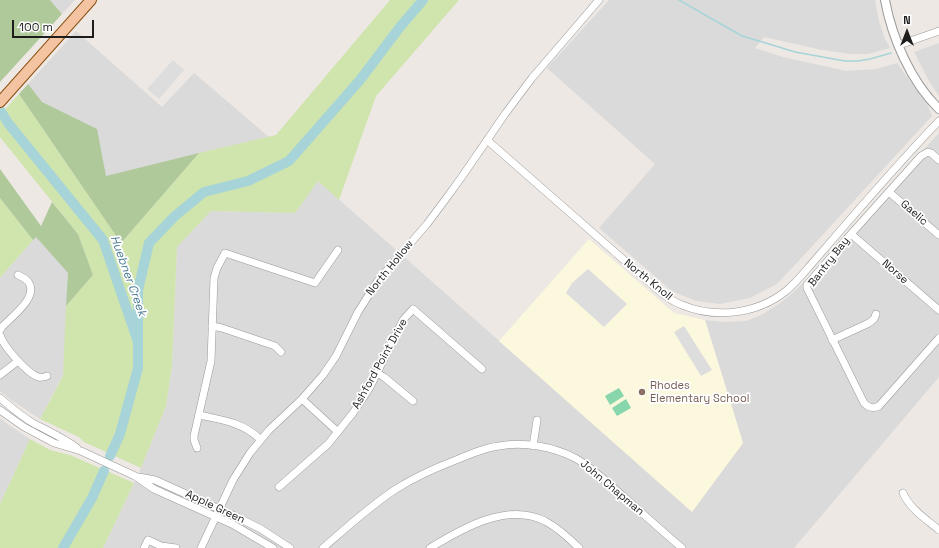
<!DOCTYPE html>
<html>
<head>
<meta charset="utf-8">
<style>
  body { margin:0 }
  #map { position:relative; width:939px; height:548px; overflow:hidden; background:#ede8e3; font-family:"Space Grotesk",sans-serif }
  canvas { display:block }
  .north { position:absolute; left:887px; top:12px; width:40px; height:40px; -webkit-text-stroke:3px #fff; paint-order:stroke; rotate:0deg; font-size:11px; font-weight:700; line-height:16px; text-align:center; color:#1d1d1d }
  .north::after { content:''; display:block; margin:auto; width:14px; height:18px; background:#1d1d1d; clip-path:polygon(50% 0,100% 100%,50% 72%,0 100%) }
  .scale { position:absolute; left:12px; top:20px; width:82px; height:18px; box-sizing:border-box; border:2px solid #1d1d1d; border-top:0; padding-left:5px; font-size:12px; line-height:14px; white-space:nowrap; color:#1d1d1d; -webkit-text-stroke:3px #fff; paint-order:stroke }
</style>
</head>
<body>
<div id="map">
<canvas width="939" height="548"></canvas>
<div class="north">N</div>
<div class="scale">100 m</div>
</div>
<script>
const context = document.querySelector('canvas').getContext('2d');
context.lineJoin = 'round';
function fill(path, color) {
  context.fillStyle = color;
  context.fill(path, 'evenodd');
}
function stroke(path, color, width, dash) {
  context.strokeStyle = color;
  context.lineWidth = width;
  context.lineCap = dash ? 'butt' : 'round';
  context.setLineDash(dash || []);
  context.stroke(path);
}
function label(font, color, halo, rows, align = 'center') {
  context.font = font + ' "Space Grotesk",sans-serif';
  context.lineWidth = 3.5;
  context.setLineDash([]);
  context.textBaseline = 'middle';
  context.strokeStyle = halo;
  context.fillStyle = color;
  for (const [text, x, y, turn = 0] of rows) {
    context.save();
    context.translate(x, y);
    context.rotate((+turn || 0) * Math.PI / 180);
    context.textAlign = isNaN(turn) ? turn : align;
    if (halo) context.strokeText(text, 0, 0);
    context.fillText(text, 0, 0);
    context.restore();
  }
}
fill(new Path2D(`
  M 50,0 L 75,0 L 62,14 Z
  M 609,0 L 875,0 L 879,21 L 885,39 L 890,48 L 868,54 L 850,54 L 822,50 L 764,37 L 755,48 L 783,57 L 847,71 L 876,69 L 897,63 L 928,106 L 932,116 L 793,267 L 777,284 L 750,298 L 720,304 L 697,301 L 673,292 L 599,228 L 655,164 L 547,68 Z
  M 76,31 L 162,107 L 194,73 L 269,137 L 199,153 L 121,243 L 19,94 Z
  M 939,43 L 939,96 L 929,81 L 914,52 Z
  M 939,133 L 939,377 L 794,548 L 103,548 L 141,468 L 166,406 L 172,366 L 177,247 L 211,211 L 294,213 L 318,181 L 692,511 L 743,443 L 705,320 L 725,322 L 746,321 L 763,314 L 779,304 L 789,296 L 802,284 Z
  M 36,236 L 68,273 L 64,373 L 40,419 L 8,398 L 0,391 L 0,278 Z
  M 0,418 L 6,423 L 30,439 L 0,504 Z`), '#dbdada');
fill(new Path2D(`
  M 589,239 L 674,313 L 705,320 L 743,443 L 692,512 L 499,341 Z`), '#fcf8dd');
fill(new Path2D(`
  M 390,0 L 459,0 L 376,96 L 339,200 L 318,181 L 295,213 L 211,211 L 177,247 L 172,366 L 166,406 L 141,468 L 84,442 L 79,437 L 40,419 L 63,376 L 66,306 L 93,275 L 78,234 L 0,137 L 0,115 L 19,94 L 121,243 L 199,153 L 276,135 Z
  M 0,198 L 33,240 L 0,278 Z
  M 30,439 L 50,450 L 70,455 L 134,483 L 103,548 L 0,548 L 0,504 Z`), '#d0e4ad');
fill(new Path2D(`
  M 0,0 L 50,0 L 62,14 L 0,82 Z
  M 28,84 L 42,102 L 97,129 L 106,176 L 199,153 L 121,243 L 19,94 Z
  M 0,169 L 41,226 L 52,202 L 78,234 L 93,275 L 66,306 L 68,273 L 36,237 L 33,240 L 0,198 Z`), '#b0c99b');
fill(new Path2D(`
  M 619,388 L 624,396 L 610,405 L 605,396 Z
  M 626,399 L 631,408 L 617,416 L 612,408 Z`), '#87d6ac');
fill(new Path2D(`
  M 173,60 L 184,70 L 159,99 L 147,89 Z
  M 588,269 L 627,304 L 604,327 L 566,293 L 572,283 Z
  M 684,326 L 712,370 L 701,376 L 674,332 Z`), '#ddd');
stroke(new Path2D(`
  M 679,0 L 742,36 L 769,44 L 795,52 L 845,61 L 858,61 L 870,59 L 891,53`), '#a7d4d8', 1.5);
stroke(new Path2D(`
  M 0,110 L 8,123 L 103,240 L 138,342 L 138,368 L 120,434 L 110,456
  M 138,342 L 138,290 L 149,243 L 175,216 L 204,192 L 248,181 L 289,161 L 360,80 L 400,27 L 423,0
  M 63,548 L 92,498 L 104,471`), '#a7d4d8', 10);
const minor = new Path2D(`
  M 899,45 L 939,31
  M 487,140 L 657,289 C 665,296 673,302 682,305 C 716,319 757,314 786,291 C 797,282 806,270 815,260 C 828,245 840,231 853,216 C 881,184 909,152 939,121
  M 939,160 L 931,153 L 928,152 L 921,156 L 851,234 L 807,285 L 807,288 L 864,403 C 869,408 873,409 879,406 L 939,338
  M 889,192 L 939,235
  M 851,234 L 939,310
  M 212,326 L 222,328 L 275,346 L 281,352
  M 0,330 L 2,327 C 11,317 38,298 29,283 C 27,279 22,277 18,275
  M 0,335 C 3,346 27,373 38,377 C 41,378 44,377 47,376
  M 832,340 L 869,323 L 874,319 L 876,314
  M 377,373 L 384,377 L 413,401
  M 0,375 L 18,361
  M 0,398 C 11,407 21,416 33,423 C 48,431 64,438 77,448
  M 302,399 L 338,432
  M 0,410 L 24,427 L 54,443 L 81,451 L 135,476 L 154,489 L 232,524 L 273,548
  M 199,415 C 222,420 242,422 260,439
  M 533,446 L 537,420
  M 197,448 L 194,440 L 194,436 L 211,361 L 214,278 L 217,268 L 225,253 L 315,283 L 338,250
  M 139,477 L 155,480 L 239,518 L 261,529 L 290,548
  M 279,487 L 328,444 L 353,413 L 370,387 L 403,320 L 413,309 L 482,369
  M 903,493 C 910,509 926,519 939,530
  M 144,548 L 148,540 L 161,546 L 176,548
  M 201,548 L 233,480 L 250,453 L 269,430 L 302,399 L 323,375 L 336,356 L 358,312 L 377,282 L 427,224 L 445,200 L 461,178 L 505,114 L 532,78 L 599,0
  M 323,548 C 347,527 370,506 396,489 C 415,477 435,468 456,460 C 470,454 484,448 499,446 C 523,441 554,447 575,458 C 593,468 608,483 623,496 C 642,513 662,531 682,548
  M 430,548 C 463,528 507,502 545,521 C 558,528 569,538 579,548`);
const tertiary = new Path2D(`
  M 885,0 C 892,38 911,82 939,109`);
const primary = new Path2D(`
  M 0,102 L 91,0`);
stroke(minor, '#9a9a9a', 8);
stroke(tertiary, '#9a9a9a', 10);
stroke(primary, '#8a4d0c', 12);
stroke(minor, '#fff', 7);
stroke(tertiary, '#fff', 8);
stroke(primary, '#f4c4a2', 10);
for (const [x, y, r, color] of [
  [642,392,4,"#8d6e63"]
]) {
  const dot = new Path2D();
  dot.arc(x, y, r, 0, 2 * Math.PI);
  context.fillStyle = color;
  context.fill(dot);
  stroke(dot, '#fff', 1.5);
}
label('11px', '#1d1d1d', '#fff', [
  ["Gaelic",914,213,41],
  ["Bantry Bay",829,262,-52],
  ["North Hollow",390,268,-51],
  ["Norse",895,272,41],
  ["North Knoll",648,280,39],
  ["Ashford Point Drive",380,364,-61],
  ["John Chapman",612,488,40],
  ["Apple Green",215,507,25]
]);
label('11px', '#785e54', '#fff', [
  ["Rhodes",650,386],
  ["Elementary School",650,399]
], 'left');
label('italic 12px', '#4b7b95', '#fff', [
  ["Huebner Creek",128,276,70]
]);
</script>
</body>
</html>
